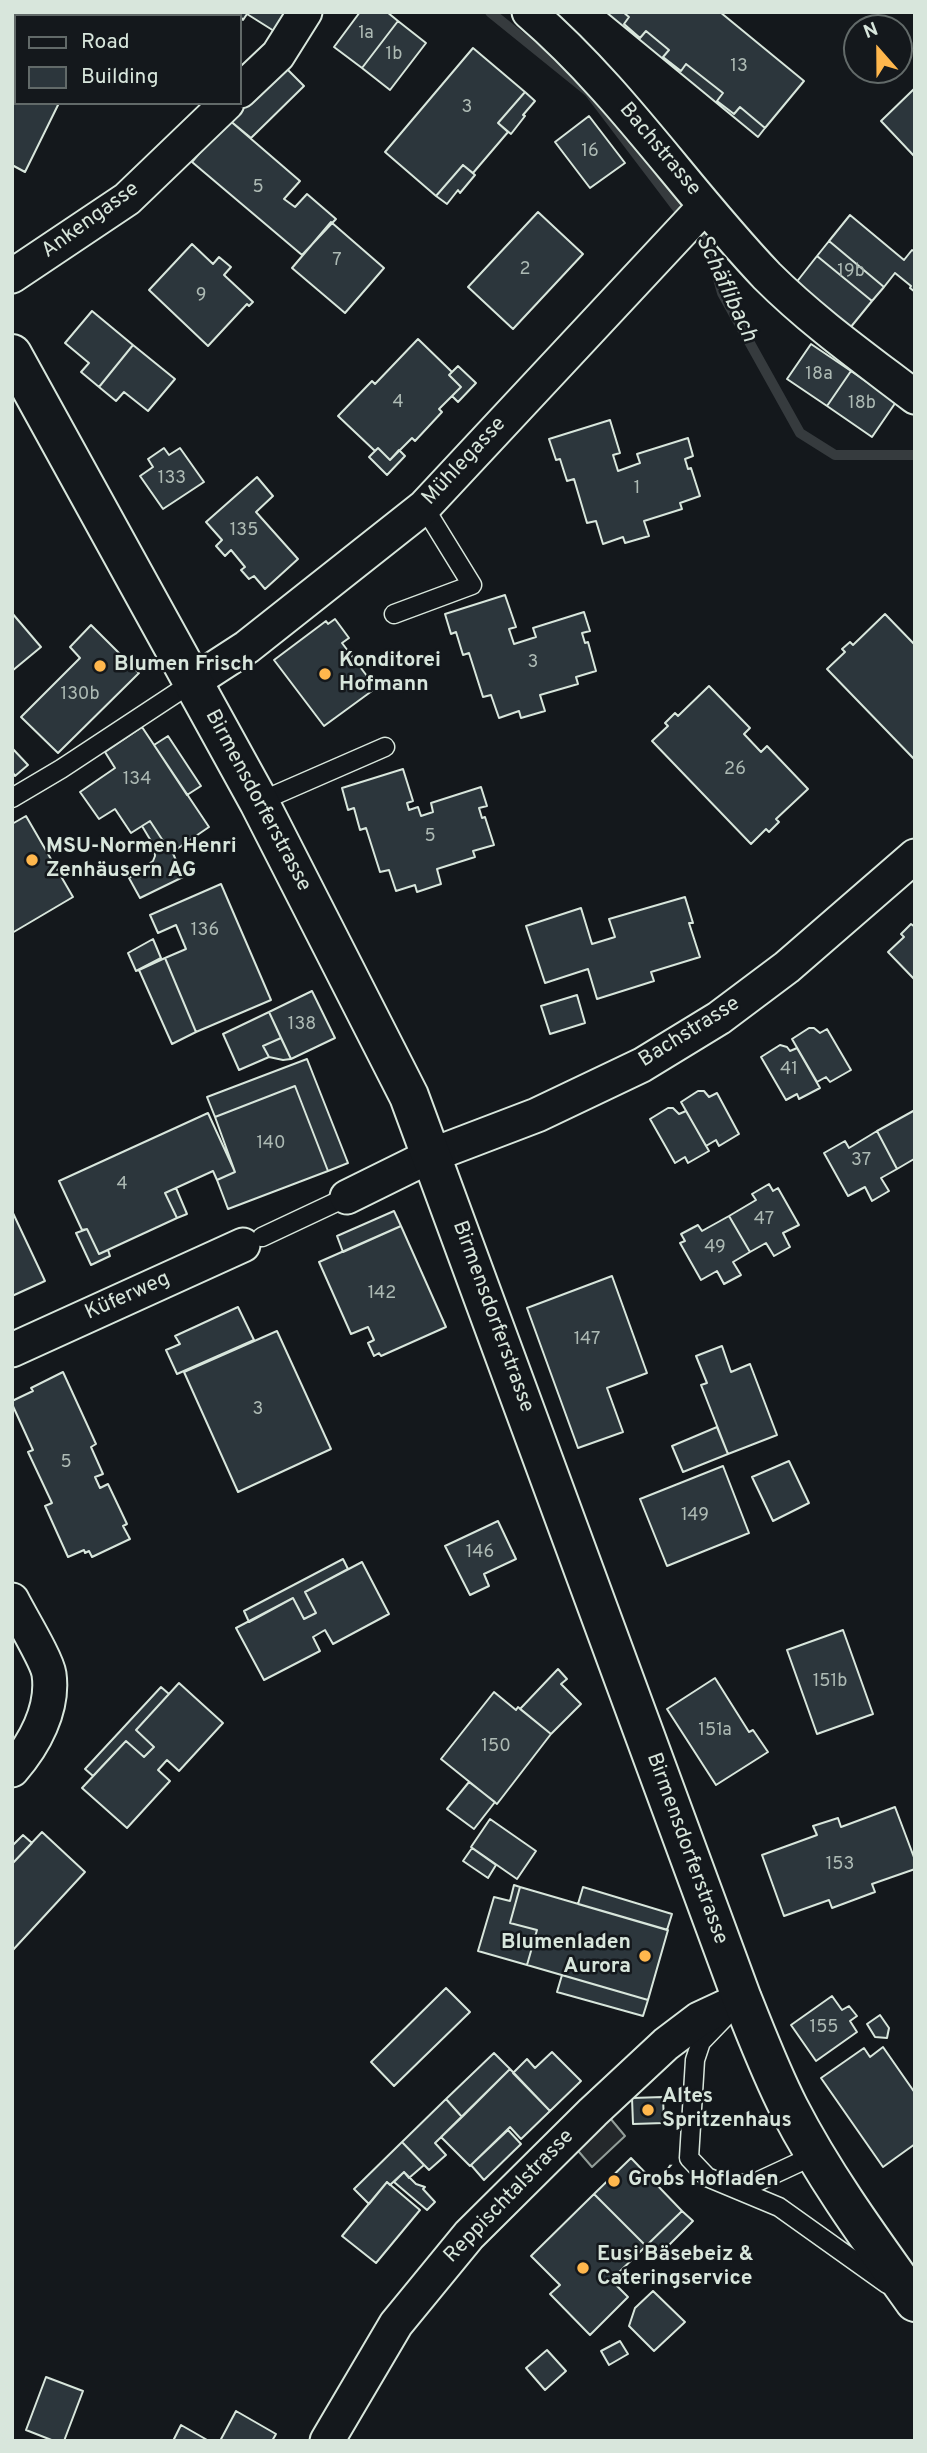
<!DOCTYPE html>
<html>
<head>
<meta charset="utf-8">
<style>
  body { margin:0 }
  #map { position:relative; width:927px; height:2453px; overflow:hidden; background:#14181c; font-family:Overpass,sans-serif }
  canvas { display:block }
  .frame { position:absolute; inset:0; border:14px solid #d8e6dc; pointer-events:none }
  .legend { position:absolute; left:14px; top:14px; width:228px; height:91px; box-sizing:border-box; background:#14181c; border:2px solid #626a69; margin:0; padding:9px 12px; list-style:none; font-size:21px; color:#d8e6dc }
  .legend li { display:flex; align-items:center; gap:14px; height:35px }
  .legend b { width:35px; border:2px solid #626a69 }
  .north { position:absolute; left:843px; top:14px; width:70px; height:70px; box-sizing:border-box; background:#14181c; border:2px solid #626a69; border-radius:50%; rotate:339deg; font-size:19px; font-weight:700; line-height:28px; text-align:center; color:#d8e6dc }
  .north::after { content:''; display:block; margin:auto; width:24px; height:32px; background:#ffb74d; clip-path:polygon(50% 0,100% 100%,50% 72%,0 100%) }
</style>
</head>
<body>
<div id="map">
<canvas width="927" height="2453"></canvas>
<div class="frame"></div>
<ul class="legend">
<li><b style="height:9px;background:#14181c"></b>Road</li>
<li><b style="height:19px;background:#2c363c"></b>Building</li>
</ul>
<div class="north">N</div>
</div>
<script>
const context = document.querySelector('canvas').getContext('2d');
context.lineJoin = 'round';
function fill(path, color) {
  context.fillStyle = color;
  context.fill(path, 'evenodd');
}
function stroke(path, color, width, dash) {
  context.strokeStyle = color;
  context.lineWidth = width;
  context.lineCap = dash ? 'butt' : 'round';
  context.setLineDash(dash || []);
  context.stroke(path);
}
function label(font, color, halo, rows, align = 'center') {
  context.font = font + ' Overpass,sans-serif';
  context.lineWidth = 5;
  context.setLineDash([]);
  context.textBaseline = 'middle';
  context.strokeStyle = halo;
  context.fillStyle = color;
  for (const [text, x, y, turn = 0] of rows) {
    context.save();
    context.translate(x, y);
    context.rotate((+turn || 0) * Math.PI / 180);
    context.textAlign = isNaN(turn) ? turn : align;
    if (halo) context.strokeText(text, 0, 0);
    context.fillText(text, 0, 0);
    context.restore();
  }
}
const parking = new Path2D(`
  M 600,2106 L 625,2136 L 592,2167 L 567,2138 Z`);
fill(parking, '#24282b');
stroke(parking, '#939e99', 2);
stroke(new Path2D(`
  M 490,12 L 589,92 L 677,208 L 708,243 L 722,293 L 800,433 L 835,455 L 915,455`), '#363b3e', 10);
const building = new Path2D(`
  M 184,12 L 225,12 L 223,16 L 182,16 Z
  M 229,12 L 285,12 L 274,31 L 247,14 L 243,20 L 240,16 Z
  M 360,12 L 387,12 L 398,21 L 362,68 L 334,47 Z
  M 606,12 L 623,12 L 629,17 L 624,24 L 640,38 L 646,31 L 669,50 L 663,57 L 681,71 L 686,64 L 723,93 L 717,101 L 734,114 L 740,107 L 765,128 L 758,137 Z
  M 623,12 L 720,12 L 804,81 L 765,128 L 740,107 L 734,114 L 717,101 L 723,93 L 686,64 L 681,71 L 663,57 L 669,50 L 646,31 L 640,38 L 624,24 L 629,17 Z
  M 16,20 L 16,103 L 59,103 L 25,172 L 12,165 L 12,27 Z
  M 398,21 L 426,43 L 390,90 L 362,68 Z
  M 473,48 L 525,92 L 498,123 L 508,132 L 473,173 L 463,165 L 436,196 L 385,152 Z
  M 283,65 L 304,86 L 251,138 L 228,119 Z
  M 915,88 L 915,157 L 881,121 Z
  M 525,92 L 535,101 L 523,115 L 525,116 L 511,134 L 498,123 Z
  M 589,116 L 625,163 L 590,188 L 555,142 Z
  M 228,119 L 300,181 L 284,199 L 295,207 L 307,194 L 336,219 L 302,255 L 192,162 Z
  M 463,165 L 475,175 L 460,193 L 458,190 L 447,204 L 436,196 Z
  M 538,212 L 583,254 L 513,329 L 468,287 Z
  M 850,215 L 904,260 L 912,250 L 915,252 L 915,292 L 910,288 L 911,286 L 895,273 L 884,287 L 829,241 Z
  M 331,222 L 384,268 L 345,313 L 292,268 Z
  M 829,241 L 884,287 L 872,301 L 817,256 Z
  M 192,244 L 213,264 L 219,257 L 231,267 L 224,275 L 253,302 L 249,306 L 247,304 L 208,346 L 149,290 Z
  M 817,256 L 872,301 L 850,328 L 795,284 Z
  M 92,311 L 133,345 L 99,387 L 81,372 L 89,363 L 65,343 Z
  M 418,339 L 452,372 L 449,375 L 461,387 L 439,409 L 442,412 L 415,441 L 412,438 L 390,460 L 378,448 L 375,451 L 338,416 L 372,381 L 375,384 Z
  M 811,344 L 851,371 L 827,406 L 787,379 Z
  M 133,345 L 175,379 L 148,411 L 124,392 L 116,401 L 99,387 Z
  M 458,366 L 476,383 L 458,402 L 452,396 L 461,387 L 449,375 Z
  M 851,371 L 896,402 L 872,437 L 827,406 Z
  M 610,420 L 620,453 L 613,455 L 618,471 L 640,463 L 637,454 L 688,438 L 693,456 L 685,459 L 688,469 L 691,468 L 700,496 L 680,503 L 682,509 L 644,521 L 649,536 L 625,543 L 623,537 L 603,544 L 596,521 L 587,523 L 574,479 L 567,481 L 560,459 L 556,460 L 549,439 Z
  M 164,448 L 169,455 L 180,448 L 204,482 L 163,509 L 140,476 L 153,467 L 148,459 Z
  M 378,448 L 390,460 L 399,450 L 405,456 L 387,475 L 369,457 Z
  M 257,477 L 273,496 L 256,512 L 298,559 L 265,589 L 254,576 L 249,579 L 241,570 L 245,567 L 231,550 L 225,556 L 216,546 L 222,540 L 206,522 Z
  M 505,595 L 516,627 L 509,629 L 514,644 L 536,637 L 533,628 L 584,612 L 590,631 L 582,633 L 585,643 L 588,642 L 596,671 L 576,677 L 578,684 L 540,695 L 545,711 L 521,718 L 519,711 L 499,718 L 491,695 L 483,697 L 469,653 L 463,655 L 456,632 L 451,634 L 445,614 Z
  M 12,613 L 41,647 L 12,671 Z
  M 885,614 L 915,645 L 915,760 L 827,669 L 845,652 L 842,649 L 850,642 L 853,645 Z
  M 335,619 L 349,638 L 342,643 L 376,688 L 324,726 L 274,660 L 326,621 L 328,624 Z
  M 91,625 L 139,673 L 58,753 L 21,717 L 80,658 L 70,647 Z
  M 709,686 L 750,728 L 744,734 L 761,752 L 767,746 L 808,789 L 776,819 L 779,822 L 769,832 L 766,829 L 751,844 L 652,741 L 668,726 L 665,723 L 675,713 L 678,716 Z
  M 142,727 L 209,827 L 171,853 L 150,821 L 131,833 L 115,809 L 99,819 L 80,792 L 115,768 L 105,752 Z
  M 168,736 L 201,786 L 187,795 L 154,745 Z
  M 12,748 L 28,765 L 15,776 L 12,771 Z
  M 403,769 L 413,801 L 407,803 L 409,810 L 418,807 L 421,816 L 433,812 L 431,803 L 481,787 L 487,806 L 479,808 L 482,818 L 485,817 L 494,845 L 473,851 L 475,857 L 437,869 L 441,884 L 417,892 L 415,885 L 396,891 L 389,870 L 380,872 L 366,828 L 360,830 L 354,808 L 348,810 L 342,788 Z
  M 26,816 L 73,897 L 12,933 L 12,824 Z
  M 150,821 L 171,853 L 172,851 L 183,877 L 140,898 L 129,878 L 153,861 L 155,856 L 154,846 L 142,826 Z
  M 221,884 L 271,1000 L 196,1032 L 165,958 L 186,949 L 176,925 L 158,933 L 150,915 Z
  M 685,897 L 693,923 L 689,923 L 700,957 L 651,972 L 654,981 L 597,999 L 588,969 L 545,983 L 526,926 L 581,908 L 592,944 L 615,937 L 609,919 Z
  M 911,924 L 915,927 L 915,980 L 888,952 L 904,937 L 901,934 Z
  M 153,939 L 161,958 L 136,971 L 128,953 Z
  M 165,958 L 196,1032 L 172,1044 L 139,970 Z
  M 312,991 L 335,1038 L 291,1059 L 269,1012 Z
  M 577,995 L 585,1023 L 550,1034 L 541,1006 Z
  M 269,1012 L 281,1038 L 263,1046 L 269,1057 L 239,1070 L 223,1034 Z
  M 809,1028 L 814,1028 L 820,1033 L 827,1029 L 851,1070 L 830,1082 L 826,1077 L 817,1082 L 792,1039 Z
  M 281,1038 L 291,1059 L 283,1060 L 269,1057 L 263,1046 Z
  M 780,1045 L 787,1047 L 790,1051 L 797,1048 L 820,1088 L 799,1099 L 797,1094 L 786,1100 L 761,1057 Z
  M 307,1059 L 348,1163 L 328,1171 L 295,1086 L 215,1117 L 207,1097 Z
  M 295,1086 L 328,1171 L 228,1209 L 217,1180 L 235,1172 L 215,1117 Z
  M 698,1091 L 704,1091 L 709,1097 L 717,1093 L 739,1134 L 719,1146 L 716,1140 L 706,1146 L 681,1102 Z
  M 668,1108 L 673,1108 L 679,1114 L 686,1111 L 709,1151 L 688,1163 L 685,1157 L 675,1163 L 650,1119 Z
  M 915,1110 L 915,1161 L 914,1159 L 897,1169 L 877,1131 Z
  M 208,1113 L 235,1172 L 217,1180 L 213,1171 L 165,1193 L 177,1218 L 99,1254 L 87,1229 L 82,1230 L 59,1181 Z
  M 877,1131 L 897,1169 L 881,1178 L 889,1191 L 872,1201 L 865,1187 L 848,1196 L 824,1153 L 845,1141 L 849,1148 Z
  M 769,1184 L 773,1191 L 778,1188 L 799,1225 L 783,1233 L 790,1247 L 774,1256 L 766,1243 L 750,1252 L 729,1216 L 756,1200 L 752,1194 Z
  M 176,1188 L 187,1214 L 177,1218 L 165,1193 Z
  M 12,1211 L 45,1281 L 12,1296 Z
  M 394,1211 L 401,1226 L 343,1252 L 337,1236 Z
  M 729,1216 L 750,1252 L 733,1262 L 741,1275 L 724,1284 L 717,1271 L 701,1280 L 680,1243 L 685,1241 L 681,1234 L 698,1225 L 702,1231 Z
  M 401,1226 L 446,1327 L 381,1356 L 379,1353 L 374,1356 L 368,1343 L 374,1340 L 368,1327 L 351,1334 L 319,1262 Z
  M 87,1229 L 99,1254 L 108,1250 L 110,1256 L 91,1265 L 76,1233 Z
  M 612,1276 L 647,1373 L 607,1388 L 623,1432 L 578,1448 L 527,1308 Z
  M 238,1307 L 254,1340 L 177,1374 L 166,1350 L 180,1344 L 175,1336 Z
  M 277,1331 L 331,1449 L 238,1492 L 184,1372 Z
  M 722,1346 L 731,1372 L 750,1364 L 777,1435 L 728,1454 L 701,1385 L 707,1383 L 696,1356 Z
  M 63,1372 L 96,1444 L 91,1447 L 103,1474 L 95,1477 L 100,1488 L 108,1484 L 127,1524 L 123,1526 L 130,1539 L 92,1557 L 89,1551 L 85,1553 L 84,1550 L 68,1557 L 45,1506 L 52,1503 L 28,1452 L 33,1450 L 12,1404 L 12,1401 L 33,1391 L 31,1388 Z
  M 717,1427 L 728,1454 L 683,1472 L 672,1446 Z
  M 789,1461 L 809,1503 L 773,1521 L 752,1477 Z
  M 723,1466 L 749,1533 L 667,1566 L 640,1499 Z
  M 498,1521 L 516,1559 L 484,1574 L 489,1586 L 470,1595 L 445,1546 Z
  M 343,1559 L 348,1569 L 305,1592 L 316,1613 L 304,1619 L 293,1598 L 249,1622 L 244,1611 Z
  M 362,1562 L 389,1614 L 333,1644 L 325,1630 L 313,1637 L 320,1651 L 264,1680 L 236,1628 L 293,1598 L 304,1619 L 316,1613 L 305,1592 Z
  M 843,1630 L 873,1714 L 817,1734 L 787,1650 Z
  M 558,1669 L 567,1679 L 561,1684 L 581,1704 L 551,1734 L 520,1709 Z
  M 715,1678 L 749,1732 L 753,1730 L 768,1752 L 716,1785 L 667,1709 Z
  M 179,1683 L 223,1723 L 179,1771 L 167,1760 L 158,1770 L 170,1781 L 127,1828 L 82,1788 L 126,1741 L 144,1757 L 154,1747 L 136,1730 Z
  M 161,1687 L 169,1694 L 136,1730 L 154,1747 L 144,1757 L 126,1741 L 93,1776 L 85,1769 Z
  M 494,1692 L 516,1710 L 518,1707 L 551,1734 L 497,1804 L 441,1759 Z
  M 469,1782 L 495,1802 L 474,1829 L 447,1809 Z
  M 895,1807 L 915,1860 L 915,1869 L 872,1884 L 875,1892 L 832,1908 L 829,1900 L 784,1916 L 762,1855 L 817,1835 L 813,1826 L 838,1818 L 841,1827 Z
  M 490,1819 L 536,1851 L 517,1879 L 471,1847 Z
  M 42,1832 L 85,1872 L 12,1951 L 12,1864 Z
  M 23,1835 L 32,1843 L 12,1864 L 12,1846 Z
  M 472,1848 L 496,1865 L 488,1878 L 463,1861 Z
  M 514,1885 L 520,1887 L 510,1923 L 537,1930 L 527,1965 L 478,1951 L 494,1897 L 510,1901 Z
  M 520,1887 L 668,1930 L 648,2000 L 527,1965 L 537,1930 L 510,1923 Z
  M 583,1887 L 672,1914 L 667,1930 L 578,1904 Z
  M 562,1975 L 648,2000 L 643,2016 L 557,1992 Z
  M 446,1988 L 470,2012 L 394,2086 L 371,2062 Z
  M 832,1996 L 842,2010 L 849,2006 L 857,2016 L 850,2021 L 857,2032 L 816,2061 L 791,2025 Z
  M 880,2015 L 889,2028 L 887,2038 L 875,2037 L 867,2024 Z
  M 883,2047 L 915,2093 L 915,2144 L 883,2167 L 821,2078 L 864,2048 L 870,2057 Z
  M 552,2052 L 581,2081 L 550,2111 L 513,2073 L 527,2059 L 535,2068 Z
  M 494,2053 L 510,2069 L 462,2117 L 446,2099 Z
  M 510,2069 L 550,2111 L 521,2139 L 510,2127 L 470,2166 L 441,2137 Z
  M 663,2097 L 664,2123 L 633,2124 L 632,2098 Z
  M 446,2099 L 462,2117 L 435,2143 L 446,2155 L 429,2170 L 402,2142 Z
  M 508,2130 L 521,2144 L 484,2180 L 471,2165 Z
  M 402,2142 L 424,2165 L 409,2178 L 404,2172 L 390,2185 L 387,2182 L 369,2204 L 354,2189 Z
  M 631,2158 L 682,2211 L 646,2246 L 594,2194 Z
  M 404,2172 L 416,2184 L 425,2187 L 423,2189 L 435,2202 L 427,2210 L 394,2182 Z
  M 387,2182 L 420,2210 L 376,2263 L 342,2236 Z
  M 594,2194 L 646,2246 L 611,2280 L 628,2297 L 590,2335 L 550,2294 L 560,2285 L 531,2256 Z
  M 682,2211 L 693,2221 L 657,2257 L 646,2246 Z
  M 653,2291 L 685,2322 L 654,2351 L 629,2326 L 635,2308 Z
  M 620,2341 L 628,2354 L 609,2365 L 601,2351 Z
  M 547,2350 L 566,2371 L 545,2390 L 526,2368 Z
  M 46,2377 L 83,2391 L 64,2441 L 54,2441 L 26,2430 Z
  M 236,2411 L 276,2434 L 272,2441 L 220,2441 Z
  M 181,2425 L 209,2441 L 173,2441 Z`);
fill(building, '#2c363c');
stroke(building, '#d8e6dc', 2);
const lane = new Path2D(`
  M 394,614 L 472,585 L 424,507
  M 12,798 L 61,769 L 193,682
  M 259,802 L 385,747
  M 262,1237 L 347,1197
  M 727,2015 L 701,2042 L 695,2060 L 689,2158 L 707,2177 L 779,2207 L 887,2284
  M 730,2186 L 759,2181 L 815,2155`);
const street = new Path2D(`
  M 529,12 C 620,90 685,190 767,276 C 812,321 864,358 915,397
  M 240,91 L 278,55 L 305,12
  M 12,276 L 127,199 L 227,103
  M 193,682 L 247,647 L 424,507 L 705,206
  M 347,1197 L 432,1155 L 537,1115 L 642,1065 L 719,1018 L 787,967 L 915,856
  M 12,1350 L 243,1245
  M 12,1600 C 20,1616 47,1660 49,1674 C 54,1709 34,1745 12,1770
  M 327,2441 L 396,2324 L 469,2235 L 593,2112 L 666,2044 L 699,2019 L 742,1999`);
const secondary = new Path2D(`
  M 12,354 L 259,802 L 409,1096 L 742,1999 C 757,2036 771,2073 789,2108 C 824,2176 870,2239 915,2302`);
stroke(lane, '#d8e6dc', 21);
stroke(street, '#d8e6dc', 37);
stroke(secondary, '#d8e6dc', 42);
stroke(lane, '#14181c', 18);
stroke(street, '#14181c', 33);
stroke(secondary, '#14181c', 38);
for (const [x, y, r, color] of [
  [100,666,7,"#ffb74d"],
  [325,674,7,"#ffb74d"],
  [32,860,7,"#ffb74d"],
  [645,1956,7,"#ffb74d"],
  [648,2110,7,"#ffb74d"],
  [614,2181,7,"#ffb74d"],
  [583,2268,7,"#ffb74d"]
]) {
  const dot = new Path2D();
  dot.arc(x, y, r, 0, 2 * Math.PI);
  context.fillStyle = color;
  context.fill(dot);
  stroke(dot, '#14181c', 2.5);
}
label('18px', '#adbab4', null, [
  ["1a",366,34],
  ["1b",394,55],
  ["13",739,67],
  ["3",467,108],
  ["16",590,152],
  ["5",258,188],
  ["7",337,261],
  ["2",525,270],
  ["19b",851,272],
  ["9",201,296],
  ["18a",819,375],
  ["4",398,403],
  ["18b",862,404],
  ["133",172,479],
  ["1",637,489],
  ["135",244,531],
  ["3",533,663],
  ["130b",80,695],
  ["26",735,770],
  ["134",137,780],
  ["5",430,837],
  ["136",205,931],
  ["138",302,1025],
  ["41",789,1070],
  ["140",271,1144],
  ["37",861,1161],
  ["4",122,1185],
  ["47",764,1220],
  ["49",715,1248],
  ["142",382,1294],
  ["147",587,1340],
  ["3",258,1410],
  ["5",66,1463],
  ["149",695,1516],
  ["146",480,1553],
  ["151b",830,1682],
  ["151a",715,1731],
  ["150",496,1747],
  ["153",840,1865],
  ["155",824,2028]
]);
label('21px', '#d8e6dc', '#14181c', [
  ["Bachstrasse",659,150,50],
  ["Ankengasse",91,221,-36],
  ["Mühlegasse",465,462,-47],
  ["Birmensdorferstrasse",257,801,62],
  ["Bachstrasse",690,1033,-32],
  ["Küferweg",128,1297,-24],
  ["Birmensdorferstrasse",492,1317,70],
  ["Birmensdorferstrasse",686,1849,70],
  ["Reppischtalstrasse",510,2197,-46]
]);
label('bold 21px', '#d8e6dc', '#14181c', [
  ["Konditorei",339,662],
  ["Hofmann",339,686],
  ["Blumen Frisch",114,666],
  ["MSU-Normen Henri",46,848],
  ["Zenhäusern AG",46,872],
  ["Blumenladen",631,1944,"right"],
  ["Aurora",631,1968,"right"],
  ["Altes",662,2098],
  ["Spritzenhaus",662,2122],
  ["Grob´s Hofladen",628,2181],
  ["Eusi Bäsebeiz &",597,2256],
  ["Cateringservice",597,2280]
], 'left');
label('italic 23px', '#d8e6dc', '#14181c', [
  ["Schäflibach",725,289,65]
]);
</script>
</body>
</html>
